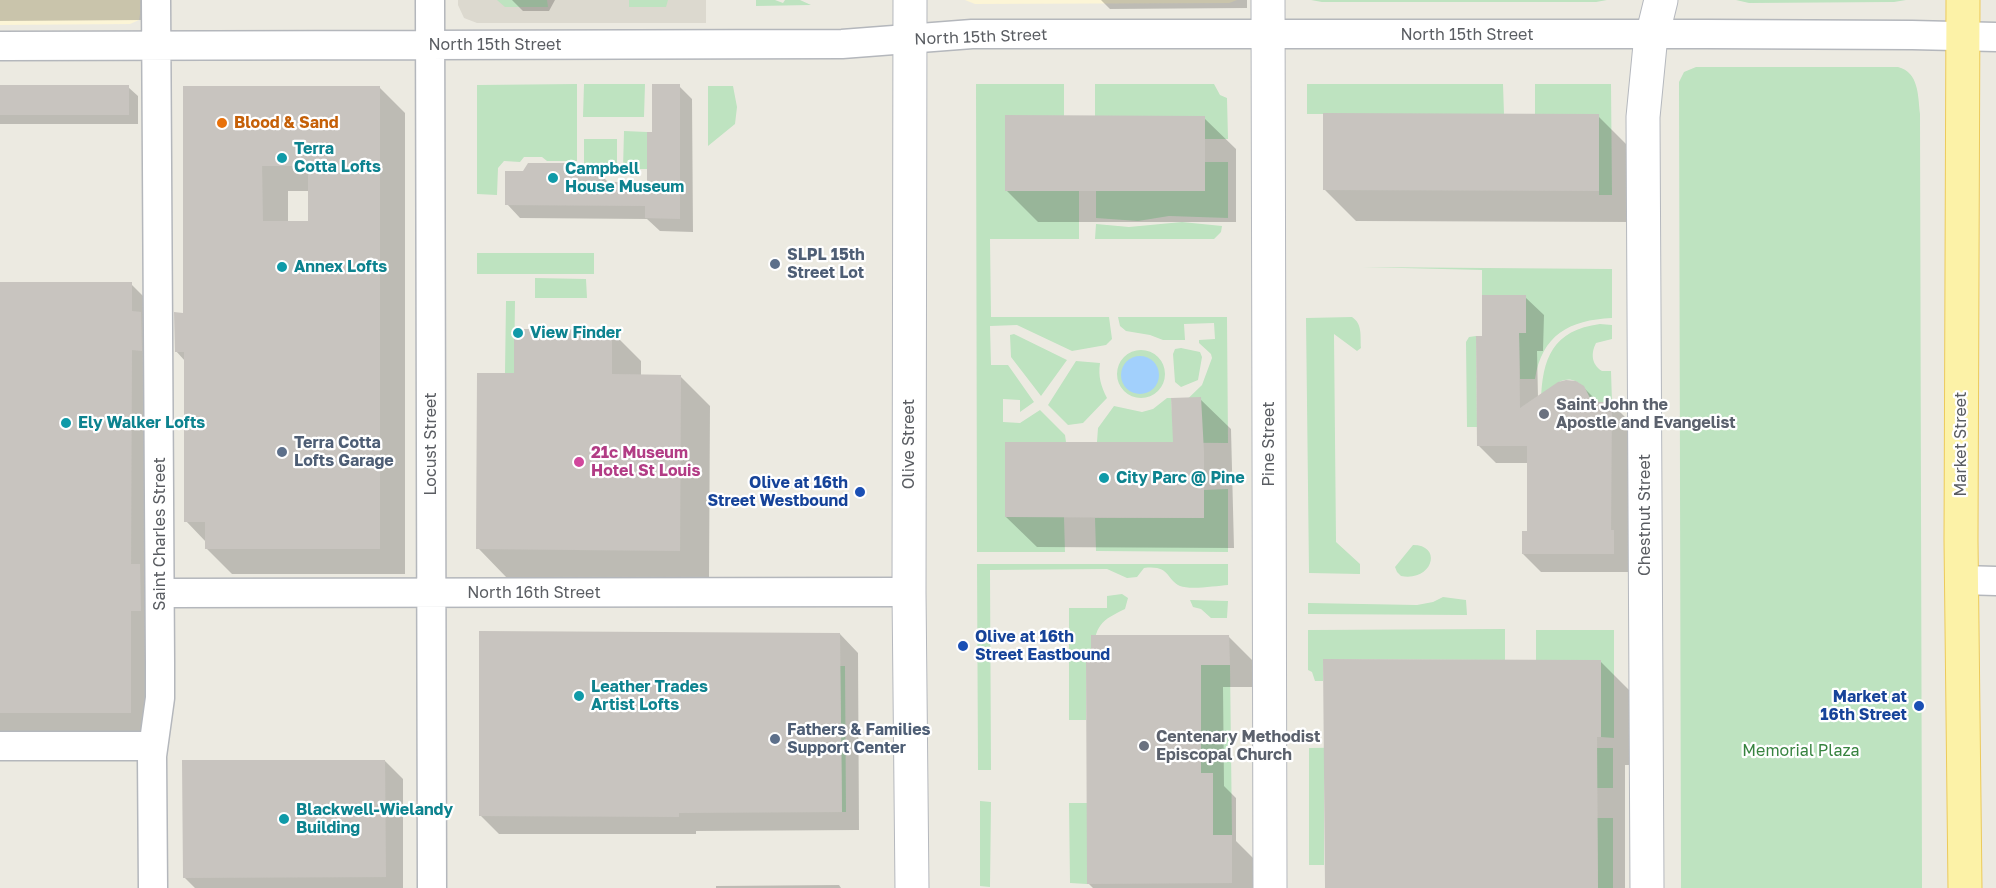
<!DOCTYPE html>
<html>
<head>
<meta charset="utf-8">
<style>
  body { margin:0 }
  canvas { display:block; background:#eceae1 }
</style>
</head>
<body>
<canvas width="1996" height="888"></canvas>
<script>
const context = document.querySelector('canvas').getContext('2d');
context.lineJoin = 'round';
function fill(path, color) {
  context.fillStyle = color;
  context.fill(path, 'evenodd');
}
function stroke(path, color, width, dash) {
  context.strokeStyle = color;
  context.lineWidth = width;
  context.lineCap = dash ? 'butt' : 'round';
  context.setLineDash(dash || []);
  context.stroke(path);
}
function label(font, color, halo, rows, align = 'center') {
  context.font = font + ' "Golos Text",sans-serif';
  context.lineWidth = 4.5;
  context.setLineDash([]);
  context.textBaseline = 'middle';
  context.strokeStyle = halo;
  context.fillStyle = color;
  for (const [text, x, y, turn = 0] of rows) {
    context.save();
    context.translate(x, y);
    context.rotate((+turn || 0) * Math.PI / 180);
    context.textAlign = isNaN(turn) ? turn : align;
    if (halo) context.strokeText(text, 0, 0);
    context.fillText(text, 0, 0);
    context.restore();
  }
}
fill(new Path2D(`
  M 0,0 L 140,0 L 140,14 L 139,20 L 130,24 L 0,25 Z
  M 965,0 L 1237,0 L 1229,3 L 975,4 Z`), '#fcf5d6');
fill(new Path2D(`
  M 458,0 L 706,0 L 706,23 L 477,23 L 464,18 L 458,5 Z`), '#dcd9cf');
fill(new Path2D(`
  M 497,0 L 547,0 L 548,7 L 505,7 Z
  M 629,0 L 668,0 L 666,7 L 629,7 Z
  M 756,0 L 775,0 L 783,3 L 785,0 L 800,0 L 811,5 L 756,6 Z
  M 1311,0 L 1607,0 L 1596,2 L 1322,2 Z
  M 1736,0 L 1906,0 L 1894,2 L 1749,3 Z
  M 1696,67 L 1898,67 C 1919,72 1918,96 1920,114 L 1922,888 L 1681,888 L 1679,82 L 1684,72 Z
  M 577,84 L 577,161 L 547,161 L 542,157 L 524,157 L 520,162 L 504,161 L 498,168 L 497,195 L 477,194 L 477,85 Z
  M 584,84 L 645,84 L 644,117 L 583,117 Z
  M 976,84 L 1064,84 L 1064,116 L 1005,116 L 1005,190 L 1079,191 L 1079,239 L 990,239 L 991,317 L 1109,317 L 1112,339 L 1106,345 L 1072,351 L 1017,325 L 990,326 L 991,365 L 1008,365 L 1034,402 L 1020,412 L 1020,400 L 1003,399 L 1003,422 L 1020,423 L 1040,410 L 1065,435 L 1066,442 L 1005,442 L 1005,517 L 1064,517 L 1065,552 L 977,552 Z
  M 1095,84 L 1214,84 L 1220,95 L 1227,98 L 1228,139 L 1205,139 L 1095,116 Z
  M 1307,84 L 1503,84 L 1504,114 L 1307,114 Z
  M 1535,84 L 1611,84 L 1612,195 L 1599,195 L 1599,114 L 1535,114 Z
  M 708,86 L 733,86 L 737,107 L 735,124 L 708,146 Z
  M 624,131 L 647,132 L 647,169 L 639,169 L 639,161 L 630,161 L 629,169 L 623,169 Z
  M 584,139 L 617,139 L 617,169 L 592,168 L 584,165 Z
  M 1205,162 L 1228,162 L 1228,218 L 1169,216 L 1138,221 L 1096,218 L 1096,191 L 1204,191 Z
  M 1182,222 L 1222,226 L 1221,232 L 1214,239 L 1095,239 L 1096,224 L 1129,227 Z
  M 477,253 L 594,253 L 594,274 L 477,274 Z
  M 1362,267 L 1612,269 L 1612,318 C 1569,320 1542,335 1535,379 L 1520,379 L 1519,333 L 1526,333 L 1526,295 L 1482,295 L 1482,270 Z
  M 535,278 L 586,279 L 587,298 L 535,298 Z
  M 506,301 L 515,301 L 514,373 L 505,373 Z
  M 1118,317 L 1227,317 L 1228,443 L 1097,442 L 1098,428 L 1114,406 L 1142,412 L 1153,409 L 1167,398 L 1171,398 L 1172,414 L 1202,385 L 1212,358 L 1211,354 L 1199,343 L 1199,340 L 1215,339 L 1214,323 L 1184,324 L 1185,340 L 1163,340 L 1150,335 L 1126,331 L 1120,326 Z
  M 1352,317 C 1363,324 1360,337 1361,348 L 1357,351 L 1334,334 L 1336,542 L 1360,564 L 1360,574 L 1309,573 L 1306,318 Z
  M 1600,324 L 1612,325 L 1612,339 L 1596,343 C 1591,353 1591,364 1602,371 L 1611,371 L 1612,402 L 1590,402 C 1587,384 1569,371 1554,386 C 1549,391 1545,397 1541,402 C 1542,358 1553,330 1600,324 Z
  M 1014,334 L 1067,360 L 1041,396 L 1011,357 L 1010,335 Z
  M 1476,336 L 1477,427 L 1467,427 L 1466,342 L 1469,337 Z
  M 1181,348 L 1200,352 L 1202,357 L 1198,380 L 1181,387 L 1175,382 L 1173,354 L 1175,349 Z
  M1117 374a24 24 0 1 1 48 0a24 24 0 1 1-48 0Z
  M 1076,361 L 1100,363 C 1098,377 1101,386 1107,398 L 1083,423 L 1068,425 L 1048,405 Z
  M 1228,489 L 1228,552 L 1096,551 L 1095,518 L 1203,518 L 1204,490 Z
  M 1413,545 C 1443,545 1433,582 1401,576 L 1397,572 L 1395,567 Z
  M 977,564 L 1228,564 L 1228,585 C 1216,586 1190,590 1180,586 C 1165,579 1171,565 1144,568 L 1137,577 L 1127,578 L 1107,569 L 990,570 L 991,770 L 978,770 Z
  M 1122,594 L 1128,598 L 1125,609 C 1095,623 1097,628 1091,659 L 1086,659 L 1086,720 L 1069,720 L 1069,608 L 1107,608 L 1107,596 Z
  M 1443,597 L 1466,600 L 1467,615 L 1308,614 L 1308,603 L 1417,605 L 1433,602 Z
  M 1190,600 L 1228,601 L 1227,618 L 1211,618 L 1201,609 L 1193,607 Z
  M 1505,629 L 1505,660 L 1323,659 L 1323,681 L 1315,681 L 1312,672 L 1308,670 L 1308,630 Z
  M 1536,630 L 1614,630 L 1614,738 L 1601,737 L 1601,660 L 1536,660 Z
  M 1201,665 L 1230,665 L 1232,835 L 1213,835 L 1213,773 L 1201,773 Z
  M 840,666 L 845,666 L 846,812 L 842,812 Z
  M 1385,747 L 1324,765 L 1324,865 L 1309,865 L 1309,748 Z
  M 1597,748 L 1613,748 L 1613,788 L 1597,788 Z
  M 980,801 L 991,802 L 990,887 L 980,886 Z
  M 1069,803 L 1087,803 L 1087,884 L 1070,883 Z
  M 1597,818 L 1613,818 L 1613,888 L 1598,888 Z`), '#bee3c0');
fill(new Path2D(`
  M1121 375a19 19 0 1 1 38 0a19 19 0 1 1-38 0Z`), '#a2d0fc');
fill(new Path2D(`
  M 0,0 L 144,0 L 144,20 L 0,21 Z
  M 512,0 L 555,0 L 549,11 L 523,11 Z
  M 1101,0 L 1247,0 L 1247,8 L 1110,9 Z
  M 0,86 L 128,87 L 138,96 L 138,124 L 0,124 Z
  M 679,86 L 692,99 L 693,232 L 660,231 L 647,219 L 520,218 L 507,204 L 572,164 L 579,172 L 584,172 L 587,175 L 601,175 L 609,183 L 649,183 L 653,133 Z
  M 184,88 L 380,88 L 405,113 L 405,574 L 232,574 L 206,548 L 206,542 L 186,521 L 185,361 L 176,351 L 185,314 ZM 288,191 L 309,191 L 310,223 L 288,223 Z
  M 1598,116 L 1630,148 L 1630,222 L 1356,221 L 1324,189 Z
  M 1204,118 L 1236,149 L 1236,222 L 1038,222 L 1006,190 Z
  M 0,284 L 131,284 L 155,308 L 155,737 L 0,736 Z
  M 1525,297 L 1544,315 L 1543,351 L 1537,351 L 1538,398 L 1583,387 L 1599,403 L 1611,403 L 1629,421 L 1628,546 L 1632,550 L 1631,572 L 1541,572 L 1523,554 L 1528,532 L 1528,463 L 1496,463 L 1478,445 L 1483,337 Z
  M 611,331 L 641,361 L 641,376 L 680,376 L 710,406 L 709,580 L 507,578 L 478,548 L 515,375 Z
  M 1200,399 L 1231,429 L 1234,548 L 1037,547 L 1006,517 L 1175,444 Z
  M 840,634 L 858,653 L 859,830 L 696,831 L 696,834 L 499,834 L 481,816 Z
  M 1229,637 L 1252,660 L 1252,687 L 1223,687 L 1224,786 L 1236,798 L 1236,841 L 1255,860 L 1255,888 L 1093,888 L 1088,883 L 1088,661 Z
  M 1601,662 L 1629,690 L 1629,765 L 1625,765 L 1625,888 L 1325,888 Z
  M 385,761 L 403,779 L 403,888 L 195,888 L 184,877 Z
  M 839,885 L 841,888 L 716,888 L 716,886 Z`), '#0003');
fill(new Path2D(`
  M 652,84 L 680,84 L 680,219 L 645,218 L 645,206 L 505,205 L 505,171 L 523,171 L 528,163 L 572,163 L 572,171 L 585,171 L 584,174 L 602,174 L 602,182 L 647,182 L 647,132 L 652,132 Z
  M 0,85 L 129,85 L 129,115 L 0,115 Z
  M 183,86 L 380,86 L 380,549 L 205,549 L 205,522 L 184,522 L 184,352 L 175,352 L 174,312 L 183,313 ZM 262,166 L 308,166 L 308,221 L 263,221 Z
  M 1323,113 L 1599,114 L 1599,191 L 1323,190 Z
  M 1005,115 L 1205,116 L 1205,191 L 1005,191 Z
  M 0,282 L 132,282 L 132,311 L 141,312 L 142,351 L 132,350 L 131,564 L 140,564 L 141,611 L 131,611 L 131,713 L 0,713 Z
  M 1482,295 L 1526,295 L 1526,333 L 1519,333 L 1520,408 L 1558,382 L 1566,380 L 1576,381 L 1584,386 L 1592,402 L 1612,402 L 1611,530 L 1614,530 L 1614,554 L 1522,554 L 1522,531 L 1527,531 L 1527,446 L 1477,446 L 1476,336 L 1482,336 Z
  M 514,329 L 612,329 L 612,374 L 681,375 L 680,551 L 476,549 L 477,373 L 514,373 Z
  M 1201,397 L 1204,452 L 1204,518 L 1005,517 L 1005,442 L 1173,442 L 1171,398 Z
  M 479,631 L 840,633 L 842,812 L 679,813 L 679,817 L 479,816 Z
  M 1091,635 L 1229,635 L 1230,665 L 1201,665 L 1201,773 L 1213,773 L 1213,835 L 1232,835 L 1232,883 L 1087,884 L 1086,659 L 1091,659 Z
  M 1323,659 L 1601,660 L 1601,737 L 1597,737 L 1598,888 L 1325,888 Z
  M 182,760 L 385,760 L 386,877 L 183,878 Z`), '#c8c4bf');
const street = new Path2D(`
  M 430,0 L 432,888
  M 0,46 L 842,44 L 972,34 L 1707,34 L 1912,35 L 1996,37
  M 1961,580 L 1996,581
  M 160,593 L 909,592
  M 0,746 L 153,746
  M 153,888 L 152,756 L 160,698 L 160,662 L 156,0`);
const secondary = new Path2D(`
  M 910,0 L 909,592 L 912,888
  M 1268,0 L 1270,888
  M 1647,888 L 1643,117 L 1650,45 L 1661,0`);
const primary = new Path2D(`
  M 1963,0 L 1961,540 L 1965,888`);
stroke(street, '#b4b7bc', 31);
stroke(secondary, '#b5b8be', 35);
stroke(primary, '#ecca5b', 35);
stroke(street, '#fff', 28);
stroke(secondary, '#fff', 33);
stroke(primary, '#fcf2a7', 33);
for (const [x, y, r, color] of [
  [222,123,6,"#e8710a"],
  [282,158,6,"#0f9aa8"],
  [553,178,6,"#0f9aa8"],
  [775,264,6,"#5c6f8a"],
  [282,267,6,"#0f9aa8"],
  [518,333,6,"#0f9aa8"],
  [1544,414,6,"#6b7280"],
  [66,423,6,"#0f9aa8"],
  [282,452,6,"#5c6f8a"],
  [579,462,6,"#d1479c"],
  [1104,478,6,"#0f9aa8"],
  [860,492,6,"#1a4fb4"],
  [963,646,6,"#1a4fb4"],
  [579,696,6,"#0f9aa8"],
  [1919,706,6,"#1a4fb4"],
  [775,739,6,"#5c6f8a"],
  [1144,746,6,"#6b7280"],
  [284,819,6,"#0f9aa8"]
]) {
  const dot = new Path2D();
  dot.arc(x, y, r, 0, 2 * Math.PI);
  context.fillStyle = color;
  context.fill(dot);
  stroke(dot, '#fff', 2);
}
label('16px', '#5a5d62', '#fff', [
  ["North 15th Street",1467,35],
  ["North 15th Street",981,37,-2],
  ["North 15th Street",495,45],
  ["Locust Street",431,444,-90],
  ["Olive Street",909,444,-90],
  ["Pine Street",1269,444,-90],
  ["Market Street",1961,444,-90],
  ["Chestnut Street",1645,515,-90],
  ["Saint Charles Street",160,534,-90],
  ["North 16th Street",534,593]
]);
label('bold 16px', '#c56008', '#fff', [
  ["Blood & Sand",234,123]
], 'left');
label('bold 16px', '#0d838f', '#fff', [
  ["Terra",294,149],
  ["Cotta Lofts",294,167],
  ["Campbell",565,169],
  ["House Museum",565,187],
  ["Annex Lofts",294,267],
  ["View Finder",530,333],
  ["Ely Walker Lofts",78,423],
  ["City Parc @ Pine",1116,478],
  ["Leather Trades",591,687],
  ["Artist Lofts",591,705],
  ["Blackwell-Wielandy",296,810],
  ["Building",296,828]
], 'left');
label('bold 16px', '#4e5e75', '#fff', [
  ["SLPL 15th",787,255],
  ["Street Lot",787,273],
  ["Terra Cotta",294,443],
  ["Lofts Garage",294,461],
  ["Fathers & Families",787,730],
  ["Support Center",787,748]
], 'left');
label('bold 16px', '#5b616d', '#fff', [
  ["Saint John the",1556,405],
  ["Apostle and Evangelist",1556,423],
  ["Centenary Methodist",1156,737],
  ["Episcopal Church",1156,755]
], 'left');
label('bold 16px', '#b23c85', '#fff', [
  ["21c Museum",591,453],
  ["Hotel St Louis",591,471]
], 'left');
label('bold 16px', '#164399', '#fff', [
  ["Olive at 16th",848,483],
  ["Street Westbound",848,501],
  ["Olive at 16th",975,637,"left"],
  ["Street Eastbound",975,655,"left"],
  ["Market at",1907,697],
  ["16th Street",1907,715]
], 'right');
label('16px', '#37833f', '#fff', [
  ["Memorial Plaza",1801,751]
]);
</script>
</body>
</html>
